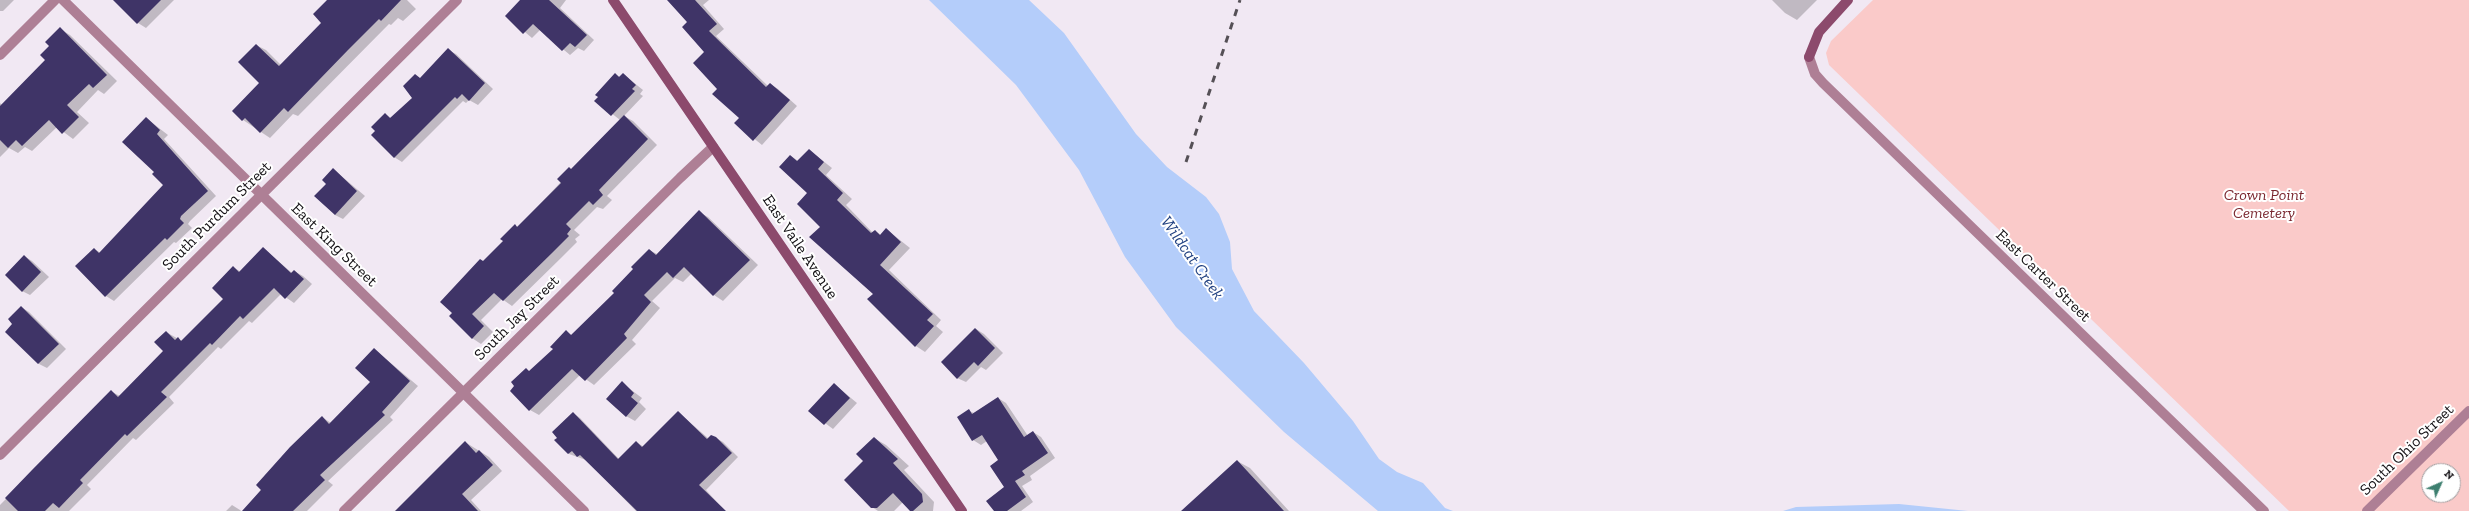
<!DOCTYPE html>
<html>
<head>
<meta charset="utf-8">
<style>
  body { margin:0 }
  #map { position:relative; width:2469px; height:511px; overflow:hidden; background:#f1e8f3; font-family:"Zilla Slab",serif }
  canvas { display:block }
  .north { position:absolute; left:2421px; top:463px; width:40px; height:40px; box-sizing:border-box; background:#fff; border:1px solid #a09fa1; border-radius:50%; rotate:45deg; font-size:11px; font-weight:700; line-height:16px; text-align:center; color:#120f13 }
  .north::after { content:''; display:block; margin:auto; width:14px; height:18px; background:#3d7f6f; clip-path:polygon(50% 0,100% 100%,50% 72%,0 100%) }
</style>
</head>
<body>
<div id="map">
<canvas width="2469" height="511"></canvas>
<div class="north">N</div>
</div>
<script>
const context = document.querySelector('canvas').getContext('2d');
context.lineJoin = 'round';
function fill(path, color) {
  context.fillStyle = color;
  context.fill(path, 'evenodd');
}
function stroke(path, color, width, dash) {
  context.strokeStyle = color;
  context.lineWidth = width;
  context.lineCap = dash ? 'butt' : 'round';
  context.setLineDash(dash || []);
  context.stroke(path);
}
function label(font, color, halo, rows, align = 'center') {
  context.font = font + ' "Zilla Slab",serif';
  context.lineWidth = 4;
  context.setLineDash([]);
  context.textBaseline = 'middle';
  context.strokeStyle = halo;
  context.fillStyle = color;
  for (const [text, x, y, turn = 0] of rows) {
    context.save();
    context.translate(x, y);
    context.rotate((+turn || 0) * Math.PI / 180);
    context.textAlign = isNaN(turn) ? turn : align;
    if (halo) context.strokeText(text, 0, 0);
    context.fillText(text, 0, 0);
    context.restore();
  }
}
fill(new Path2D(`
  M 1873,0 L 2469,0 L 2469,511 L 2289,511 L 1829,65 L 1826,53 L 1831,41 ZM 2429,471 L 2453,471 L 2453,495 L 2429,495 Z`), '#facac9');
fill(new Path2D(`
  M 929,0 L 1029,0 L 1064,33 L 1136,134 L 1167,167 L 1206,197 L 1219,214 L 1230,242 L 1232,269 L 1254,311 L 1304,363 L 1353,421 L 1379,459 L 1397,472 L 1423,483 L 1445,508 L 1453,511 L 1378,511 L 1284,432 L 1176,327 L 1125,257 L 1079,170 L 1016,85 Z
  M 1899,504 L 1968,511 L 1783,511 L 1796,507 Z`), '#b4cdfa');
fill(new Path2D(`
  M 0,0 L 14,0 L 3,11 L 0,11 Z
  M 115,0 L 174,0 L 146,28 L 138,23 Z
  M 328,0 L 407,0 L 416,9 L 403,21 L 398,18 L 391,25 L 389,24 L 298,116 L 293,114 L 270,138 L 243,120 L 261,83 L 256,45 L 266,50 L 281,65 L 323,23 Z
  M 522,0 L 566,0 L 560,8 L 594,40 L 584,51 L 578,48 L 570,55 L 540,30 L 532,38 L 506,16 Z
  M 668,0 L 709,0 L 703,5 L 724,29 L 716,36 L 768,86 L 770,84 L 778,89 L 797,106 L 762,145 L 735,123 L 740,118 L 719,89 L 706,52 L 688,23 Z
  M 1772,0 L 1817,0 L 1797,20 L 1785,13 Z
  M 60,29 L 70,35 L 117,81 L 104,94 L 98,90 L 77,112 L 89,123 L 73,139 L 57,127 L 32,151 L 25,147 L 18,153 L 9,148 L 0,157 L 0,103 L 2,105 L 46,60 Z
  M 448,50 L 456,54 L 493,89 L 478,105 L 469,100 L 466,103 L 463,101 L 402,162 L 394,157 L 385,114 L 391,118 L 413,98 L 421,79 Z
  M 623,74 L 643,90 L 640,94 L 643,96 L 624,116 L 633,121 L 657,145 L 607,196 L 612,200 L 603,209 L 597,207 L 574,230 L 580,235 L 575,239 L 577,242 L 561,258 L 512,306 L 502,299 L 481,320 L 493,332 L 481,344 L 472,338 L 453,313 L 483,262 L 504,241 L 515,225 L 518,227 L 620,120 L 596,101 L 616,75 L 620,77 Z
  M 146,118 L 168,135 L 164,139 L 216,196 L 190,221 L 188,224 L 192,228 L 176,243 L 174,242 L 114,301 L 106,296 L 77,266 L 94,249 L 101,253 L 164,185 L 155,172 Z
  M 809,150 L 832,168 L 826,175 L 852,199 L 846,205 L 873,233 L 875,231 L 881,235 L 886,229 L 910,248 L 889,270 L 941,320 L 936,326 L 943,332 L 925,352 L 916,346 L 874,294 L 810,237 L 821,227 L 809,193 L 791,156 L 798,161 Z
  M 333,169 L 365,196 L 343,219 L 335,215 L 327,184 Z
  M 699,212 L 708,217 L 758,265 L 723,301 L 714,295 L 692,273 L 683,282 L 675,278 L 652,301 L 660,308 L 632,340 L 636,344 L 594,385 L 580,375 L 539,415 L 530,410 L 530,372 L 554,349 L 566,332 L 572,335 L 615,293 L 649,250 L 657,254 Z
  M 263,248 L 292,273 L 294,271 L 303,276 L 312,284 L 294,303 L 281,294 L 252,323 L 249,321 L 221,349 L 218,347 L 169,397 L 174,403 L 136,440 L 133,438 L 87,485 L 91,489 L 69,511 L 0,511 L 0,505 L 112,392 L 120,396 L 164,351 L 166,332 L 182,341 L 224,299 L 233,267 L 241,272 Z
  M 24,256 L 32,261 L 49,277 L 30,295 L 22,291 Z
  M 21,307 L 29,312 L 66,349 L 47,368 L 39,364 L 7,332 L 14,324 Z
  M 976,329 L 984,334 L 1003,353 L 986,370 L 981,367 L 966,382 L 957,378 Z
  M 374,349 L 418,386 L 390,417 L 393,420 L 328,481 L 333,485 L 307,511 L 243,511 L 322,417 L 331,423 L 371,382 Z
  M 622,383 L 642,398 L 639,402 L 646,409 L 635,421 L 626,416 Z
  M 834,384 L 857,403 L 833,429 L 809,411 Z
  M 998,398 L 1006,403 L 1028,436 L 1033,432 L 1041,437 L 1055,458 L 1030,476 L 1032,480 L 1022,486 L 1033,502 L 1021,511 L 995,511 L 1006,488 L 1000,461 L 987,441 L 981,445 L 973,440 L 969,411 L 974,413 Z
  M 678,412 L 709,439 L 716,438 L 723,442 L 738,457 L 706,490 L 725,511 L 636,511 L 586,460 L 569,454 L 556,440 L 573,413 L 580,418 L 619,459 L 636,442 L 644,447 Z
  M 874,438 L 886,445 L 909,466 L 904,470 L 934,502 L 933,511 L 911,511 L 903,502 L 894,511 L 878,511 L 872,507 L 864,461 Z
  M 465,442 L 489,457 L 502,471 L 471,500 L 481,511 L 396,511 Z
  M 1237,461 L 1250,468 L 1289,511 L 1198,511 Z
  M 232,505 L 240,510 L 241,511 L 226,511 Z`), '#0003');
fill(new Path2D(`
  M 113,0 L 161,0 L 137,24 Z
  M 327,0 L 401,0 L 381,21 L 379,19 L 348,50 L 288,112 L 284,108 L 260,133 L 245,118 L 242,121 L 232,111 L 259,83 L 238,62 L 256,44 L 279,66 L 321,23 L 313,14 Z
  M 520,0 L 549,0 L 587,35 L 575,47 L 570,43 L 562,51 L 533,24 L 523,34 L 505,16 Z
  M 667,0 L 695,0 L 717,24 L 709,31 L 766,87 L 770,83 L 790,100 L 753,141 L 734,123 L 739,118 L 712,94 L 717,89 L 693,63 L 704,52 L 682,27 L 687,22 Z
  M 60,27 L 107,75 L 93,88 L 89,84 L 67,105 L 79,117 L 62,134 L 49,120 L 22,146 L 16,140 L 8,148 L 0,140 L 0,106 L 45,60 L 40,55 L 49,46 L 45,42 Z
  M 448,48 L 485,83 L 469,101 L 462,94 L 457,99 L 455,97 L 394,158 L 371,135 L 375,131 L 371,127 L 385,113 L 390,118 L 412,98 L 403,86 L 415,74 L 420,78 Z
  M 615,73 L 619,77 L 623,73 L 636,85 L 632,89 L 635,91 L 611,116 L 594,101 L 598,97 L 595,95 Z
  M 624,115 L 648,139 L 599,190 L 603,195 L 593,205 L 589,201 L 566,224 L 571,229 L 567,234 L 569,236 L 552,253 L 503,301 L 494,293 L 472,314 L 484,326 L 472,339 L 449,316 L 452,313 L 440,302 L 480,259 L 483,261 L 503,241 L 500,239 L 515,224 L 517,227 L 561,183 L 557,179 L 569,167 L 571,169 Z
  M 146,117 L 160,130 L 157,134 L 208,191 L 181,216 L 180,219 L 184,223 L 167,240 L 165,238 L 105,297 L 75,266 L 94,248 L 99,253 L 163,185 L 152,174 L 154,172 L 122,142 Z
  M 809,149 L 824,162 L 818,169 L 843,193 L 837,200 L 871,233 L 875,230 L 880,235 L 886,228 L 901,242 L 880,265 L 933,314 L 927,320 L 934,326 L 915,347 L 867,299 L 873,294 L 809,237 L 820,227 L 797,204 L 807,193 L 779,167 L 790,155 L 797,161 Z
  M 333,168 L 357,191 L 335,215 L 314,196 L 326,184 L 322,180 Z
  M 699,210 L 750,260 L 713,296 L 684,267 L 673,278 L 667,272 L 644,295 L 651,302 L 624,334 L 627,338 L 585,381 L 572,369 L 529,411 L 510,391 L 514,386 L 511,382 L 526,368 L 529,371 L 553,349 L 550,347 L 566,330 L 571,335 L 614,293 L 612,291 L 633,269 L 631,267 L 649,249 L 656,255 Z
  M 263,247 L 291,273 L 294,270 L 304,279 L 285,299 L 274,288 L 243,319 L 240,316 L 212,345 L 210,343 L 161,392 L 167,397 L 127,436 L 125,434 L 80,480 L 83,483 L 59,508 L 53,503 L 45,511 L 18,511 L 5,498 L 32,470 L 111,390 L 118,397 L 163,351 L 154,342 L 166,331 L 175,340 L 178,337 L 181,341 L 223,299 L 212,288 L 233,266 L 239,272 Z
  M 24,255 L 41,272 L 22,292 L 5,275 Z
  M 21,306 L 59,344 L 38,364 L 5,332 L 12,324 L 8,319 Z
  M 975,328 L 995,348 L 978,366 L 974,362 L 957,379 L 941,362 Z
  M 374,348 L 410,381 L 382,412 L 385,415 L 320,475 L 325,480 L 293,511 L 242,511 L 261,490 L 256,485 L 290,447 L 322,416 L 329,424 L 370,382 L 355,368 Z
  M 622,381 L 634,393 L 631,397 L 638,403 L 626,417 L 606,399 Z
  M 834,383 L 850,398 L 824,425 L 808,411 Z
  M 998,397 L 1024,437 L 1033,431 L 1048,453 L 1022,471 L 1025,475 L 1015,481 L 1026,497 L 1007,511 L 994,511 L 986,501 L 1004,487 L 990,466 L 998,460 L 982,435 L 972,441 L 957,417 L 969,409 L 972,414 Z
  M 678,411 L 707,439 L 711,435 L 716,437 L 732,453 L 699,485 L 726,511 L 637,511 L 580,455 L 577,457 L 572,451 L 568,454 L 554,440 L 557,438 L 552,432 L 573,412 L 618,459 L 636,441 L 642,447 Z
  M 874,437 L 898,459 L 893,463 L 922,494 L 923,502 L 913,511 L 910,511 L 893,493 L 877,508 L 871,508 L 844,480 L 863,461 L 856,454 Z
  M 465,441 L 476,453 L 479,450 L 493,465 L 462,494 L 478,511 L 395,511 Z
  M 1237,460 L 1284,511 L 1181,511 Z`), '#3f3467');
stroke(new Path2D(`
  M 63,0 L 584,511
  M 0,55 L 55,0
  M 1809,57 L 1815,74 L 1823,83 L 2264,511
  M 0,455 L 457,0
  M 344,511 L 680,178 L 713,147
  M 2367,511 L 2469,411`), '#ae7f95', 10);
stroke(new Path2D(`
  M 613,0 L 962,511
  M 1809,57 L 1819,32 L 1848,0`), '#8c4a6c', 10);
stroke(new Path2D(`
  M 1186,162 L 1240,0`), '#555056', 3, [7, 7]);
label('italic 16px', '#7a272f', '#fff', [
  ["Crown Point",2264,195],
  ["Cemetery",2264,213]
]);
label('16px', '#120f13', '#fff', [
  ["South Purdum Street",217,216,-45],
  ["East King Street",334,245,44],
  ["East Vaile Avenue",800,247,56],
  ["East Carter Street",2043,276,44],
  ["South Jay Street",517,318,-45],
  ["South Ohio Street",2407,450,-44]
]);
label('italic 17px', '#234383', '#fff', [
  ["Wildcat Creek",1192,258,55]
]);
</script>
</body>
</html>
